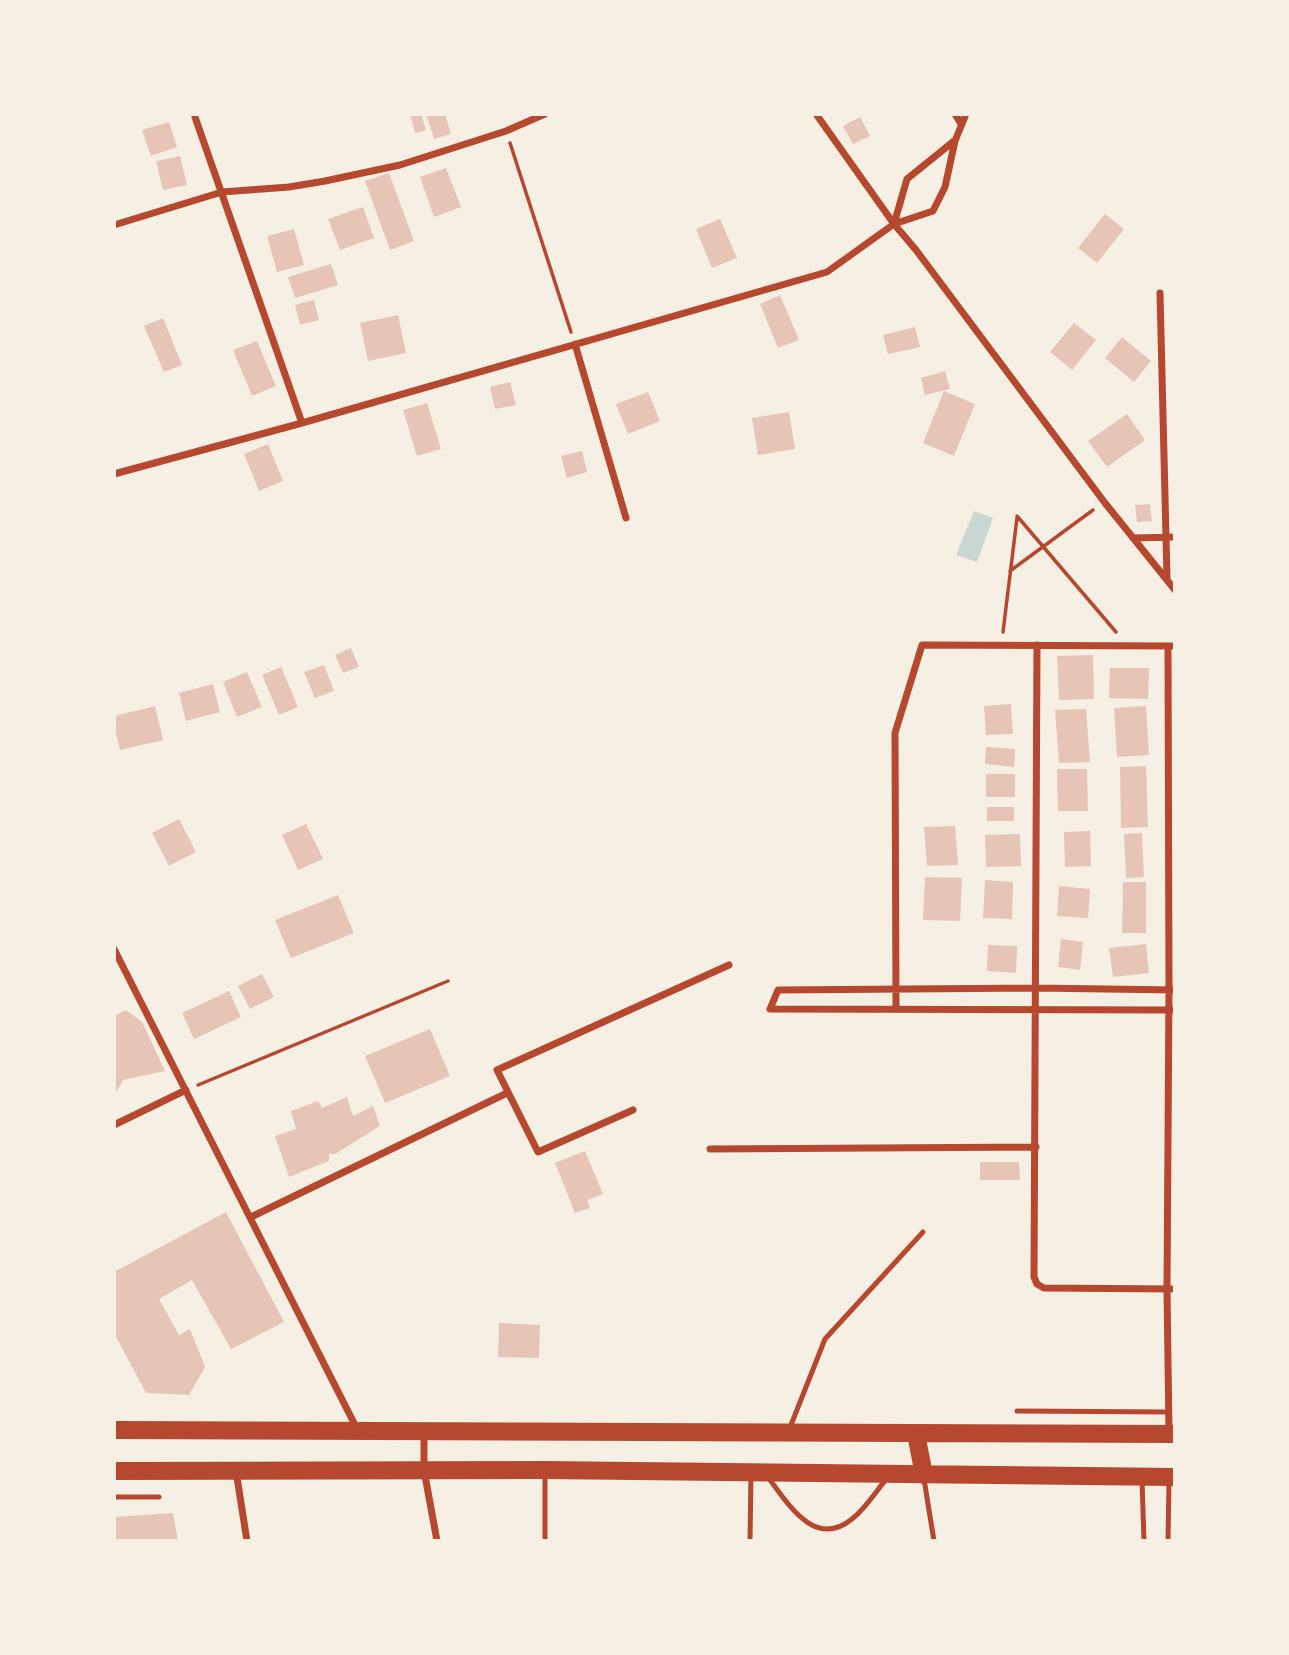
<!DOCTYPE html>
<html>
<head>
<meta charset="utf-8">
<style>
  body { margin:0 }
  #map { position:relative; width:1289px; height:1655px; overflow:hidden; background:#f6efe4; font-family:"Noto Serif",serif }
  canvas { display:block }
  .frame { position:absolute; inset:0; border:116px solid #f6efe4; pointer-events:none }
</style>
</head>
<body>
<div id="map">
<canvas width="1289" height="1655"></canvas>
<div class="frame"></div>
</div>
<script>
const context = document.querySelector('canvas').getContext('2d');
context.lineJoin = 'round';
function fill(path, color) {
  context.fillStyle = color;
  context.fill(path, 'evenodd');
}
function stroke(path, color, width, dash) {
  context.strokeStyle = color;
  context.lineWidth = width;
  context.lineCap = dash ? 'butt' : 'round';
  context.setLineDash(dash || []);
  context.stroke(path);
}
fill(new Path2D(`
  M 974,511 L 993,518 L 977,562 L 956,555 Z`), '#c9d6d2');
fill(new Path2D(`
  M 410,114 L 421,114 L 426,130 L 415,133 Z
  M 426,114 L 445,114 L 451,134 L 434,139 Z
  M 860,117 L 870,136 L 853,144 L 843,126 Z
  M 169,122 L 177,147 L 151,156 L 142,130 Z
  M 180,156 L 187,185 L 163,190 L 156,161 Z
  M 446,168 L 461,207 L 434,217 L 420,177 Z
  M 389,173 L 414,241 L 390,250 L 365,181 Z
  M 363,207 L 374,238 L 340,250 L 328,219 Z
  M 1105,214 L 1124,229 L 1097,263 L 1078,248 Z
  M 720,219 L 737,258 L 712,268 L 696,229 Z
  M 294,229 L 304,265 L 277,272 L 267,236 Z
  M 331,264 L 338,285 L 295,298 L 288,277 Z
  M 780,295 L 799,340 L 778,348 L 760,304 Z
  M 314,300 L 319,320 L 300,325 L 295,305 Z
  M 398,315 L 406,353 L 368,361 L 360,323 Z
  M 163,318 L 182,365 L 164,372 L 144,326 Z
  M 1074,323 L 1096,340 L 1072,370 L 1050,352 Z
  M 915,327 L 920,347 L 888,354 L 883,335 Z
  M 1122,337 L 1151,361 L 1134,382 L 1105,358 Z
  M 257,341 L 276,386 L 252,396 L 233,350 Z
  M 945,371 L 950,389 L 925,395 L 921,378 Z
  M 510,382 L 516,405 L 495,409 L 490,387 Z
  M 944,391 L 975,404 L 954,456 L 923,443 Z
  M 648,392 L 660,421 L 628,434 L 616,404 Z
  M 427,403 L 441,449 L 417,456 L 403,410 Z
  M 789,412 L 795,449 L 758,455 L 752,418 Z
  M 1127,414 L 1145,440 L 1107,467 L 1088,441 Z
  M 268,444 L 283,481 L 259,491 L 244,454 Z
  M 582,451 L 587,472 L 567,478 L 561,456 Z
  M 1150,504 L 1152,521 L 1137,522 L 1135,505 Z
  M 351,648 L 359,667 L 343,673 L 335,655 Z
  M 1093,655 L 1094,699 L 1059,700 L 1057,656 Z
  M 324,665 L 334,691 L 315,698 L 304,672 Z
  M 281,667 L 298,707 L 279,715 L 262,675 Z
  M 1110,668 L 1149,668 L 1148,699 L 1109,698 Z
  M 247,672 L 262,707 L 237,717 L 223,682 Z
  M 213,684 L 220,712 L 186,721 L 179,693 Z
  M 1011,704 L 1013,734 L 986,735 L 984,706 Z
  M 155,706 L 163,740 L 120,750 L 114,725 L 114,716 Z
  M 1146,706 L 1149,755 L 1117,757 L 1114,708 Z
  M 1086,709 L 1090,762 L 1059,763 L 1055,710 Z
  M 986,747 L 1015,749 L 1014,767 L 985,764 Z
  M 1146,766 L 1148,827 L 1121,828 L 1120,767 Z
  M 1057,769 L 1087,769 L 1088,811 L 1058,811 Z
  M 986,774 L 1015,774 L 1015,797 L 986,797 Z
  M 987,807 L 1014,807 L 1014,821 L 987,821 Z
  M 179,819 L 196,852 L 169,866 L 152,833 Z
  M 306,824 L 323,859 L 298,870 L 282,835 Z
  M 955,826 L 958,865 L 927,866 L 924,827 Z
  M 1090,831 L 1091,866 L 1065,867 L 1064,832 Z
  M 1142,833 L 1144,877 L 1126,878 L 1124,834 Z
  M 1020,834 L 1021,866 L 986,867 L 985,835 Z
  M 925,877 L 962,878 L 960,921 L 923,920 Z
  M 985,880 L 1013,882 L 1012,919 L 983,918 Z
  M 1123,882 L 1146,882 L 1146,933 L 1122,933 Z
  M 1059,886 L 1090,889 L 1088,918 L 1057,916 Z
  M 338,895 L 354,933 L 291,958 L 275,920 Z
  M 1061,939 L 1083,942 L 1080,970 L 1058,967 Z
  M 1146,944 L 1149,973 L 1113,977 L 1109,948 Z
  M 988,945 L 1017,946 L 1016,973 L 987,971 Z
  M 262,974 L 274,997 L 250,1009 L 238,986 Z
  M 229,991 L 241,1017 L 194,1039 L 182,1013 Z
  M 126,1010 L 142,1022 L 165,1071 L 123,1080 L 114,1096 L 114,1016 Z
  M 430,1029 L 450,1076 L 385,1103 L 365,1056 Z
  M 347,1097 L 353,1116 L 373,1106 L 380,1126 L 335,1154 L 329,1154 L 329,1161 L 289,1177 L 275,1136 L 296,1129 L 291,1111 L 318,1101 L 322,1108 Z
  M 585,1151 L 603,1194 L 587,1200 L 590,1208 L 575,1213 L 555,1163 Z
  M 980,1162 L 1019,1162 L 1020,1180 L 980,1180 Z
  M 226,1212 L 284,1322 L 231,1349 L 192,1280 L 159,1299 L 179,1335 L 190,1329 L 205,1367 L 189,1395 L 146,1393 L 114,1333 L 114,1272 Z
  M 499,1323 L 540,1325 L 539,1358 L 498,1357 Z
  M 173,1513 L 178,1541 L 114,1541 L 114,1517 Z`), '#e6c5b7');
stroke(new Path2D(`
  M 510,143 L 571,332
  M 1017,516 L 1116,632
  M 1010,571 L 1093,510
  M 1003,632 L 1017,518
  M 198,1085 L 448,981`), '#b5482f', 3.5);
stroke(new Path2D(`
  M 1017,1411 L 1169,1412
  M 789,1430 L 825,1339 L 923,1232
  M 545,1473 L 545,1541
  M 767,1476 C 787,1502 814,1550 852,1519 C 866,1508 876,1491 888,1477
  M 924,1479 L 934,1541
  M 1142,1480 L 1144,1541
  M 114,1497 L 159,1497
  M 750,1541 L 751,1474
  M 1168,1541 L 1169,1481`), '#b5482f', 5);
stroke(new Path2D(`
  M 816,114 L 894,224 L 916,250 L 1105,503 L 1175,590
  M 955,114 L 961,124
  M 195,117 L 302,423
  M 894,224 L 907,179 L 954,141
  M 114,225 L 222,192 L 289,187 L 325,181 L 400,165 L 506,131 L 545,114
  M 1160,293 L 1167,578
  M 575,344 L 626,518
  M 114,474 L 302,423 L 827,272 L 894,224 L 933,211 L 945,187 L 955,141 L 966,114
  M 1133,538 L 1175,537
  M 1037,645 L 1034,1277 L 1037,1284 L 1044,1288 L 1175,1289
  M 1168,646 L 1169,990 L 1167,1289 L 1169,1433
  M 114,949 L 357,1429
  M 1175,990 L 1036,988 L 778,990 L 770,1009 L 1175,1010
  M 896,1008 L 895,733 L 922,645 L 1175,646
  M 633,1110 L 538,1152 L 497,1070 L 729,965
  M 114,1125 L 186,1090
  M 710,1149 L 1036,1147
  M 251,1217 L 507,1093
  M 424,1432 L 424,1470 L 437,1541
  M 236,1471 L 247,1541`), '#b5482f', 7);
stroke(new Path2D(`
  M 114,1430 L 1175,1434
  M 916,1434 L 924,1475
  M 114,1471 L 545,1470 L 1175,1477`), '#b5482f', 18);
</script>
</body>
</html>
